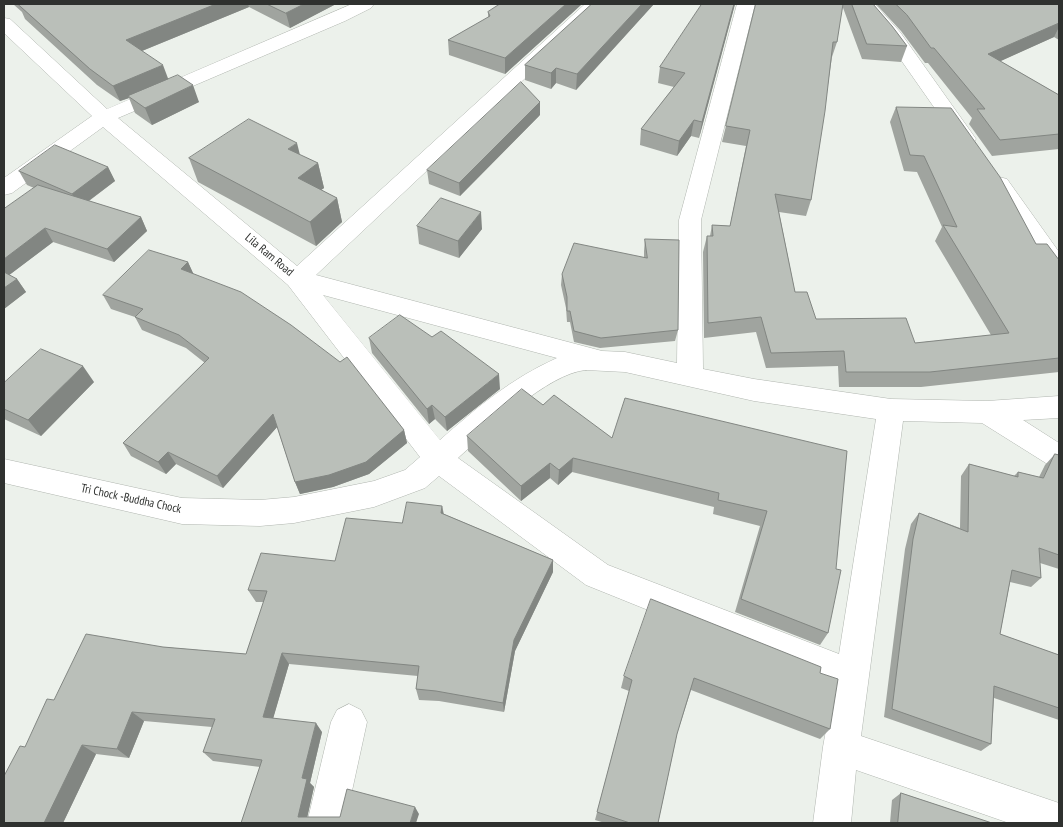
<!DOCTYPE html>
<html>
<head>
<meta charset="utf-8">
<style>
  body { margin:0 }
  #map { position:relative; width:1063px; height:827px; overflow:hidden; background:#ecf1eb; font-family:"PT Sans Narrow",sans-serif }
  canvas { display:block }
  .frame { position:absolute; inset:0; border:5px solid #2f312f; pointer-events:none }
</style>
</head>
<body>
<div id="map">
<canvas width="1063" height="827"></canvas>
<div class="frame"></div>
</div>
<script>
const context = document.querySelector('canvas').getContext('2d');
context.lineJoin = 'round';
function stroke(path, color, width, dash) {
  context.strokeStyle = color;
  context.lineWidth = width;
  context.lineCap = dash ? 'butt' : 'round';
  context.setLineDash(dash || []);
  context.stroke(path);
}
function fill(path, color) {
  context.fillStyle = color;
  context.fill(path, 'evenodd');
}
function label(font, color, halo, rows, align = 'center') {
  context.font = font + ' "PT Sans Narrow",sans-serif';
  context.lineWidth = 5;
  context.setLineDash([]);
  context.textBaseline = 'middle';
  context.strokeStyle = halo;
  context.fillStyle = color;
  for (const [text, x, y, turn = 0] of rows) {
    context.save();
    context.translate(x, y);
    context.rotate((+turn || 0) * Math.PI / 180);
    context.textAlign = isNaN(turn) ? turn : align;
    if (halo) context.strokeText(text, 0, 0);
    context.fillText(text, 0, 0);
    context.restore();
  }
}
const minor = new Path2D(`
  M 352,4 L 374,4 L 371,8 L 345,21 L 118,118 L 297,266 L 585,4 L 604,4 L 316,275 L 602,351 L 625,352 L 677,363 L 679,220 L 737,4 L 755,4 L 701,220 L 703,369 L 754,379 L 891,399 L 987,401 L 1059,396 L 1059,418 L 1023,420 L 1059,443 L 1059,469 L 1049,465 L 982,423 L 903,421 L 861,736 L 1059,803 L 1059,823 L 1009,823 L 856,770 L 851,823 L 813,823 L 823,747 L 834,685 L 586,585 L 439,476 L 425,488 L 374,507 L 294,523 L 260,526 L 182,524 L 4,483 L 4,459 L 182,498 L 260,500 L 294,497 L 374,481 L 405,470 L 420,457 L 288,285 L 103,127 L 12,193 L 4,195 L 4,178 L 92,116 L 4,33 L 4,18 L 10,19 L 107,109 ZM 323,295 L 557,358 C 510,379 478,407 440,440 ZM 586,370 L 625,372 L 754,401 L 876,419 L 839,654 L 608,565 L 458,458 C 487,432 548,373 586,370 Z
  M 857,4 L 875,4 L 900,32 L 976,139 L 973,143 L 966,145 L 959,143 L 887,40 Z
  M 999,177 L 1007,179 L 1059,252 L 1059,277 L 1051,275 L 988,184 L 991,179 Z
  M 349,704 L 361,710 L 367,722 L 345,823 L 307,823 L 331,722 L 337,710 Z`);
stroke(minor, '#b0b5af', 1);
fill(minor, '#fff');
fill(new Path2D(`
  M 13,4 L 336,4 L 290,28 L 249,7 L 142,51 L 168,79 L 199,102 L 152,125 L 135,113 L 129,98 L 120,101 L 97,85 L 25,19 L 22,12 Z
  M 500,4 L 582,4 L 505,74 L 449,55 L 448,40 L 488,18 L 488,12 Z
  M 592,4 L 654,4 L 576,90 L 556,83 L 551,89 L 525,80 L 525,65 Z
  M 702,4 L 735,4 L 699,138 L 691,136 L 677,156 L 640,145 L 641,129 L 674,87 L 658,83 L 660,67 Z
  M 756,4 L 873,4 L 907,46 L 901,62 L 862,59 L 842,5 L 837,42 L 832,57 L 811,200 L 806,216 L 779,212 L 795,292 L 816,319 L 915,343 L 991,335 L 935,241 L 942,227 L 917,172 L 904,171 L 890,122 L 896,107 L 1036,244 L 1059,260 L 1059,372 L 921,387 L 839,387 L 838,366 L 766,368 L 756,332 L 704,338 L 703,252 L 707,236 L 710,236 L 712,225 L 730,226 L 746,146 L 722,142 Z
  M 876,4 L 1059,4 L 1059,40 L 1054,37 L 1000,61 L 1059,95 L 1059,149 L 992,156 L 969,124 L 972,118 L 928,63 L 925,63 L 901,31 Z
  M 540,115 L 460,196 L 429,184 L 427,170 Z
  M 300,155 L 318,163 L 324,188 L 321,190 L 337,198 L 342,222 L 316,246 L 198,182 L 189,158 Z
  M 108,167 L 115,181 L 89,201 L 141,217 L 147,231 L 114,262 L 53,242 L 9,275 L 17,279 L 26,292 L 4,309 L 4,209 L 34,188 L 27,185 L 19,171 Z
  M 417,226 L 482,229 L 459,258 L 419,244 Z
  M 645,239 L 678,330 L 675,341 L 600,348 L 574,342 L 570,322 L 567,322 L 566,308 L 561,285 L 562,274 L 644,257 L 644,251 Z
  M 188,262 L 193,274 L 404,430 L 407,443 L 369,474 L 333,487 L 300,494 L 295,482 L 277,427 L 223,488 L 176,464 L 166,474 L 131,456 L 123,443 L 205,363 L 186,348 L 142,330 L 135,317 L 111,309 L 103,295 Z
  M 369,338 L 500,389 L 447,431 L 435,419 L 429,424 L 372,353 Z
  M 94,382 L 41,436 L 4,419 L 4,383 Z
  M 543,405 L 612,438 L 847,451 L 828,633 L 820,645 L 735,612 L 760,526 L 713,514 L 714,507 L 572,472 L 558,485 L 550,478 L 521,501 L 468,451 L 467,436 Z
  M 1055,454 L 1059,455 L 1059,569 L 1040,563 L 1041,578 L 1031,587 L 1010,582 L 1000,634 L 1059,655 L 1059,720 L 994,698 L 991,744 L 981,751 L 884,717 L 905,549 L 911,524 L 919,513 L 960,528 L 961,476 L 969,464 L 1014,476 L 1018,472 L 1039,477 L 1045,465 Z
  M 442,506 L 444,514 L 553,560 L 553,572 L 515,651 L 504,712 L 439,701 L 419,700 L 416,689 L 418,676 L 289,664 L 273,718 L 322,732 L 310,783 L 314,787 L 307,817 L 340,817 L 419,814 L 241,823 L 260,767 L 213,761 L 203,752 L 212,727 L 144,721 L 129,758 L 96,754 L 63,823 L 4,823 L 25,747 L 54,700 L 163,647 L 246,654 L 264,602 L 256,602 L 248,590 L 335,561 L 402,523 Z
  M 820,673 L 830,729 L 820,739 L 691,690 L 677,734 L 658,823 L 605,823 L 595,820 L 629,691 L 621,688 L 624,676 Z
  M 901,793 L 992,823 L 890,823 L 892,800 Z`), '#a0a49f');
fill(new Path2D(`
  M 216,4 L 248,4 L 249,7 L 132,55 L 126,40 Z
  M 304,4 L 336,4 L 290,28 L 286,13 Z
  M 566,4 L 582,4 L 505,74 L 505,58 Z
  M 642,4 L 654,4 L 576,90 L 577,74 Z
  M 734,4 L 735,4 L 699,138 L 702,122 Z
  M 1059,23 L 1059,27 L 1054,37 L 981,70 L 988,54 Z
  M 163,65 L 169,81 L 128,96 L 129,98 L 120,101 L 113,86 Z
  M 556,68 L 556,83 L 551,89 L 551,73 Z
  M 193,85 L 199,102 L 152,125 L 145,108 Z
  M 540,102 L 540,115 L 460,196 L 459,183 Z
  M 694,120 L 691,136 L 677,156 L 679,141 Z
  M 297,143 L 303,167 L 288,149 Z
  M 318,163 L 324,188 L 304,202 L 298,178 Z
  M 108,167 L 115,181 L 79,208 L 72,194 Z
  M 337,198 L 342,222 L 316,246 L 310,222 Z
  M 481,212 L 482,229 L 459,258 L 458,241 Z
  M 141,217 L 147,231 L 114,262 L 107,249 Z
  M 45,228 L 53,242 L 4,279 L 4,259 Z
  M 188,262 L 194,275 L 181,269 Z
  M 17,279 L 26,292 L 4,309 L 4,288 Z
  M 83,366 L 94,382 L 41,436 L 28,420 Z
  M 499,374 L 500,389 L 447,431 L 445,417 Z
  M 432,405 L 435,419 L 429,424 L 427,409 Z
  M 273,414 L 278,426 L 223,488 L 217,476 Z
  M 404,430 L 407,443 L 369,474 L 333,487 L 300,494 L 295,482 Z
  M 168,452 L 176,464 L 166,474 L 158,462 Z
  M 573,458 L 572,472 L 558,485 L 559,470 Z
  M 550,463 L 550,478 L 521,501 L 521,486 Z
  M 442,506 L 444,519 L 441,513 Z
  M 553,560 L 553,572 L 515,651 L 504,712 L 503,703 L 514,640 Z
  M 282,653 L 289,664 L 271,726 L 263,717 Z
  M 132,712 L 144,721 L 129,758 L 117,749 Z
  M 316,723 L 322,732 L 310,783 L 314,787 L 306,823 L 298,817 L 302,778 Z
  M 82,745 L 96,754 L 63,823 L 44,823 Z
  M 415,807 L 419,814 L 416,823 L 410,823 Z`), '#828682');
const building = new Path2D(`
  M 18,4 L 216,4 L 126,40 L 163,65 L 113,86 L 90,69 Z
  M 267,4 L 304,4 L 286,13 Z
  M 500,4 L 566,4 L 505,58 L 448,40 L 490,16 L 488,12 Z
  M 592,4 L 642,4 L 577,74 L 556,68 L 551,73 L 525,65 Z
  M 702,4 L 734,4 L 702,122 L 694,120 L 679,141 L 641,129 L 685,73 L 660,67 Z
  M 756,4 L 843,4 L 837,42 L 833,42 L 825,111 L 811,200 L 775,194 L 795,292 L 807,292 L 816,319 L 906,318 L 915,343 L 1009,333 L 943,225 L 957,227 L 924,156 L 910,155 L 896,107 L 951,108 L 1000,177 L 1036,244 L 1047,244 L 1059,260 L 1059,358 L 930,372 L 846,372 L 844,351 L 771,353 L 761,317 L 708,323 L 707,236 L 713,236 L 712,225 L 730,226 L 750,130 L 726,126 Z
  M 852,4 L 873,4 L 892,26 L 907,46 L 867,44 Z
  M 896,4 L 1059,4 L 1059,23 L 988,54 L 1059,95 L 1059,134 L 1000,140 L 977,109 L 985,109 L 934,48 L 931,48 L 907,15 Z
  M 178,75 L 193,85 L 145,108 L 128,96 Z
  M 521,82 L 540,102 L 459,183 L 427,170 Z
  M 249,119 L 297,143 L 288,149 L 318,163 L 298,178 L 337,198 L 310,222 L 189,158 Z
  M 55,145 L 108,167 L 72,194 L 19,171 Z
  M 38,185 L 141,217 L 107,249 L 45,228 L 4,259 L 4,209 Z
  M 441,198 L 481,212 L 458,241 L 417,226 Z
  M 645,239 L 679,240 L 678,330 L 601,338 L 574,331 L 570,311 L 567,311 L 567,297 L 562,274 L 574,243 L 647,258 Z
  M 149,250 L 188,262 L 181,269 L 241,292 L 291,325 L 340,362 L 347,357 L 404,430 L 366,462 L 329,475 L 295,482 L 273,414 L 217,476 L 168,452 L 158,462 L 123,443 L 209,358 L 179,335 L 135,317 L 143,309 L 103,295 Z
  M 4,272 L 17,279 L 4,288 Z
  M 400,315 L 432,337 L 441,331 L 499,374 L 445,417 L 432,405 L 427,409 L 369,338 Z
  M 41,349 L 83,366 L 28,420 L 4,409 L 4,383 Z
  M 522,389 L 543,405 L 554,395 L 612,438 L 625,398 L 847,451 L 836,569 L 841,570 L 828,633 L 741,599 L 767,511 L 718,500 L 719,493 L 573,458 L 559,470 L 550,463 L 521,486 L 467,436 Z
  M 1055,454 L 1059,455 L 1059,555 L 1039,548 L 1041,578 L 1012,570 L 1000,634 L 1059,655 L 1059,708 L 994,686 L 991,744 L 892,709 L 913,539 L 919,513 L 968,532 L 969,464 L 1018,477 L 1018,472 L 1043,478 Z
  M 407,502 L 442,506 L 441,513 L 553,560 L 514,640 L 503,703 L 436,691 L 416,689 L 419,666 L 282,653 L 263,717 L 316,723 L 302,778 L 307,779 L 298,817 L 340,817 L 347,789 L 415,807 L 410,823 L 241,823 L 262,760 L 203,752 L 215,719 L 132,712 L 117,749 L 82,745 L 44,823 L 4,823 L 4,776 L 20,746 L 25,747 L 47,699 L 54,700 L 86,634 L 163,647 L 246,654 L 267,591 L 248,590 L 261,553 L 335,561 L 346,518 L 402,523 Z
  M 651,599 L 821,667 L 820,673 L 838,679 L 830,729 L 694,678 L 677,734 L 658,823 L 630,823 L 597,812 L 632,680 L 624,676 Z
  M 901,793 L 992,823 L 898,823 Z`);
fill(building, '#babfb9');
stroke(building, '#828682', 1);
label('12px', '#2f312f', '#fff', [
  ["Lila Ram Road",269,255,40],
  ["Tri Chock -Buddha Chock",131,499,12]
]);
</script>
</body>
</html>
